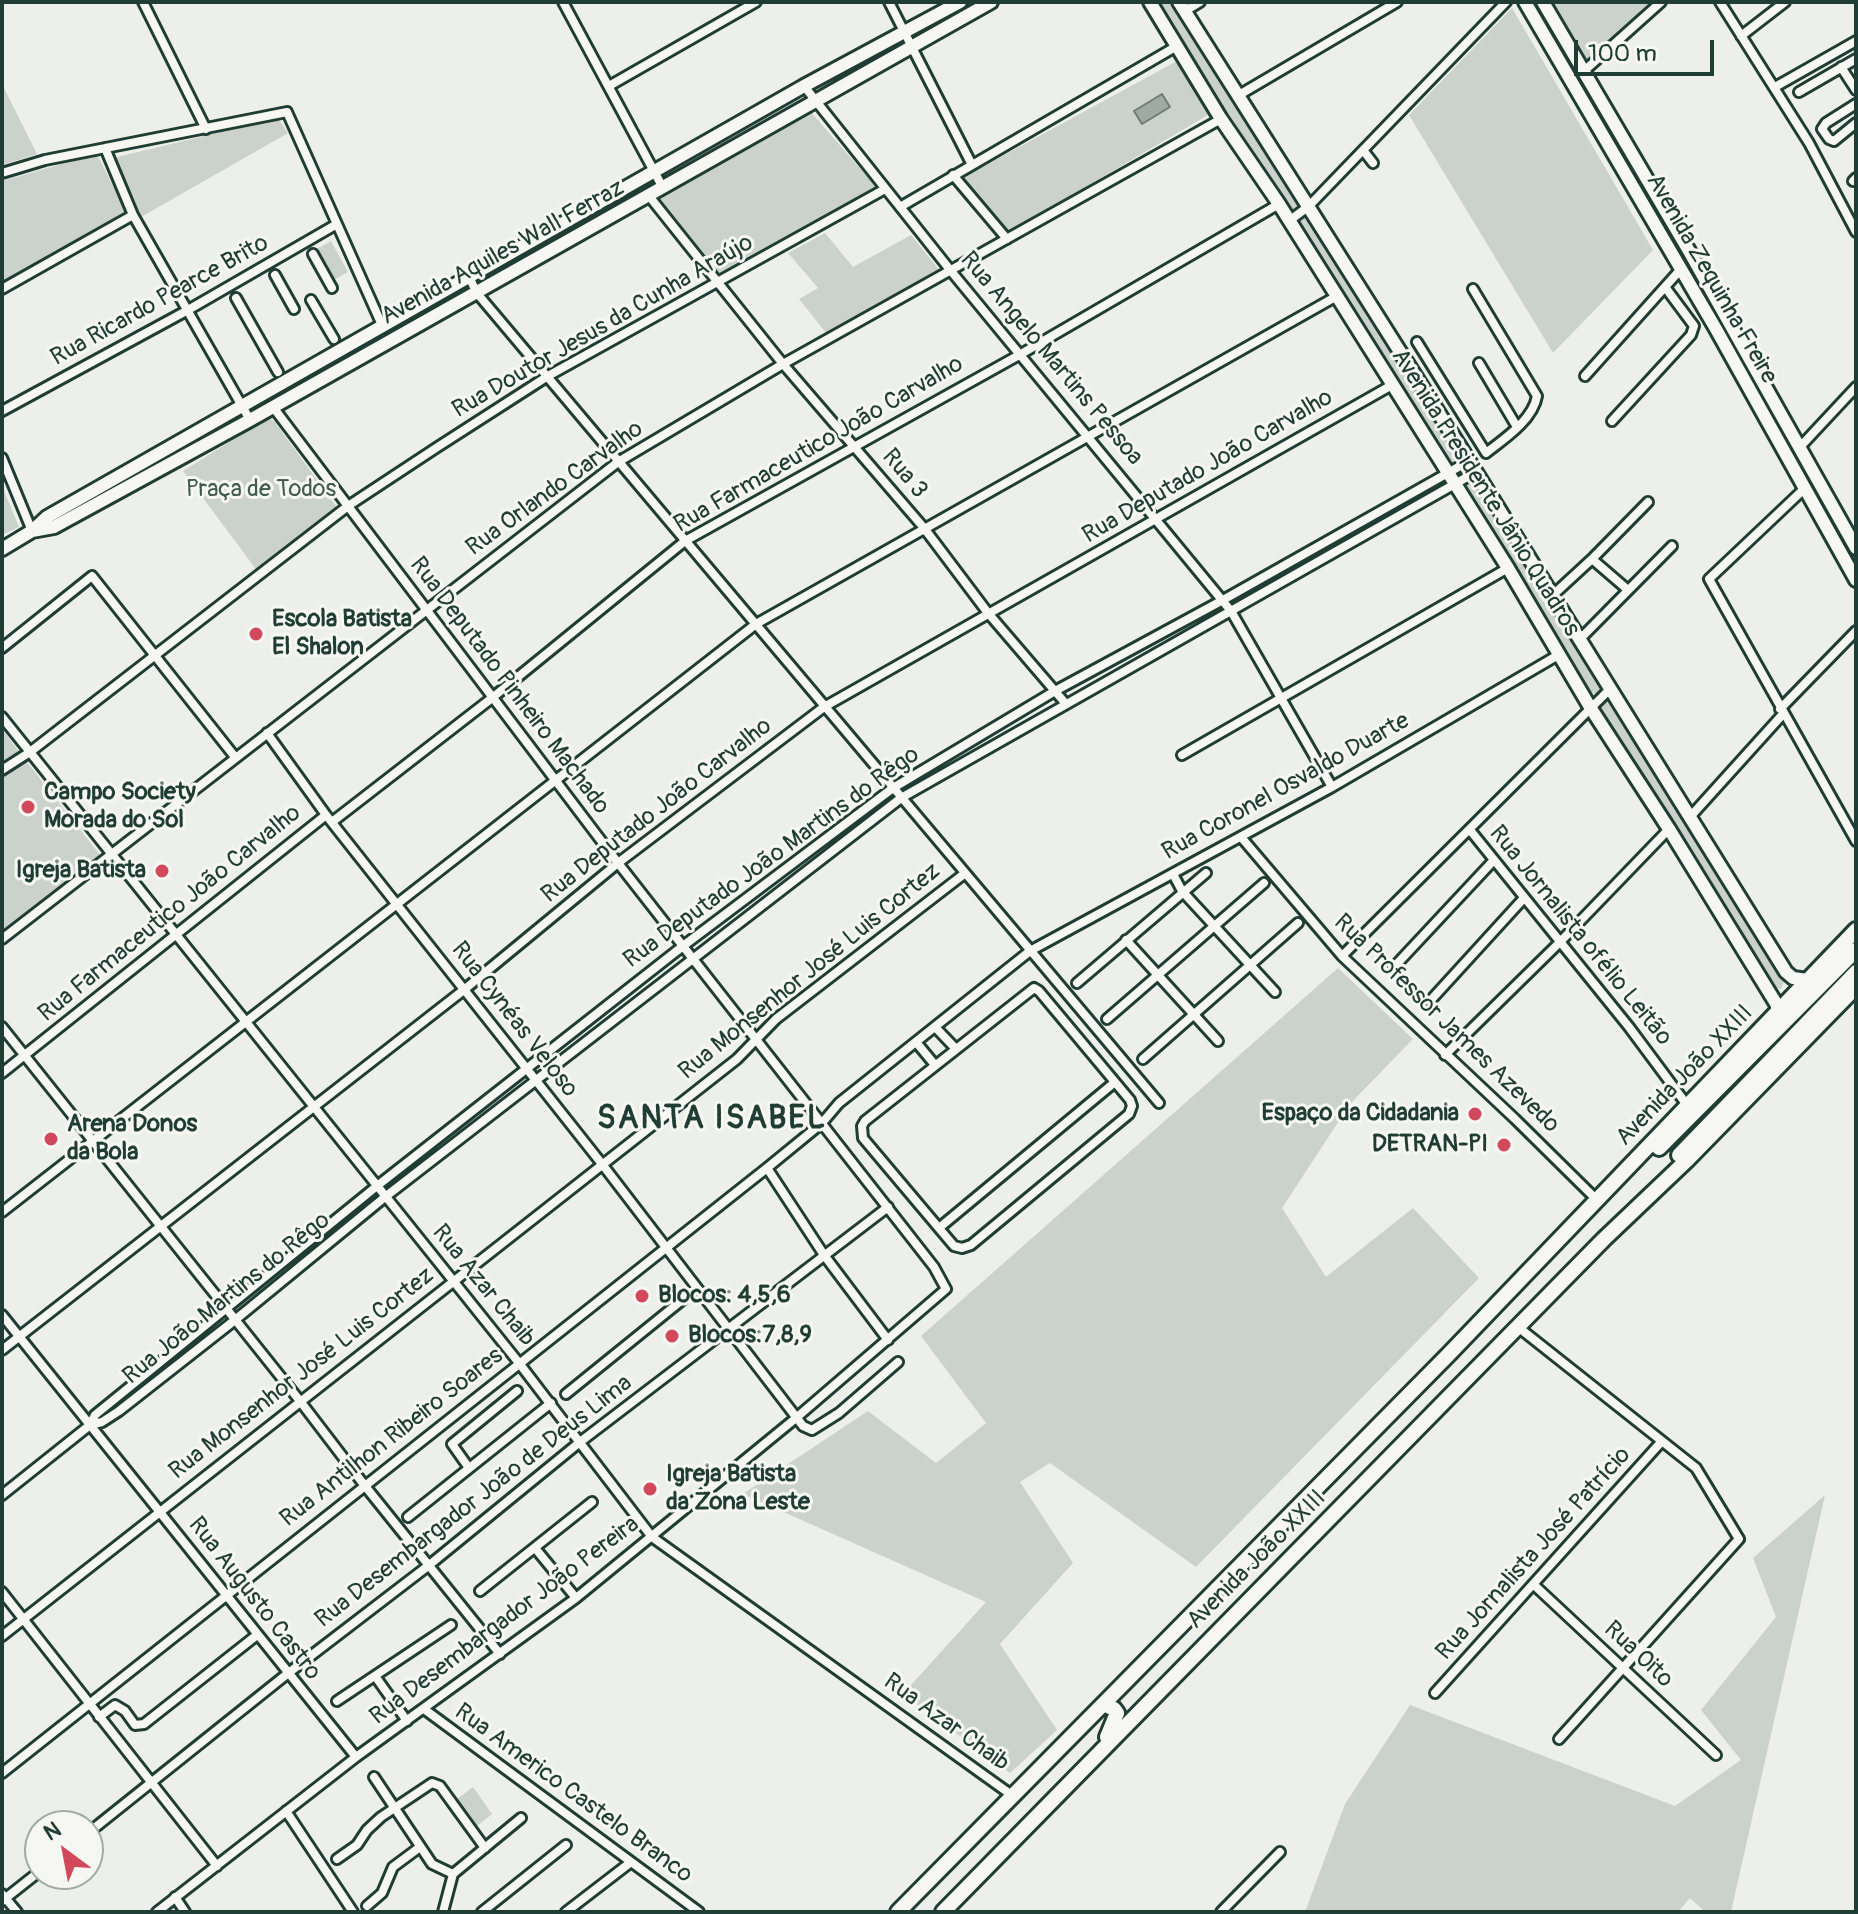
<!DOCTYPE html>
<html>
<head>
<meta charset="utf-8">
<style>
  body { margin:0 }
  #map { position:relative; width:1858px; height:1914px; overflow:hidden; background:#edefea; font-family:Pangolin,sans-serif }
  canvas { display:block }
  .frame { position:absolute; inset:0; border:4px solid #1f3d34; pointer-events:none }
  .north { position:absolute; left:24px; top:1810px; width:80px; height:80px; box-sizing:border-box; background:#f6f6f2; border:2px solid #a0aca6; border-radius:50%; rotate:328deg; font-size:22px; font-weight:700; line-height:32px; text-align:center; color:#1f3d34 }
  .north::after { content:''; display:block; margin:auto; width:28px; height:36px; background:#d1495b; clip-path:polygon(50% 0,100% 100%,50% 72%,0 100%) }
  .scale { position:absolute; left:1574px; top:40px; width:140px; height:36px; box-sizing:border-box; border:4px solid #1f3d34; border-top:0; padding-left:10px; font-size:24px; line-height:28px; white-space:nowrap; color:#1f3d34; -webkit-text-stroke:6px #f6f6f2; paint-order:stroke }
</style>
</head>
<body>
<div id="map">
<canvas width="1858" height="1914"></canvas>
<div class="frame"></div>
<div class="north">N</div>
<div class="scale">100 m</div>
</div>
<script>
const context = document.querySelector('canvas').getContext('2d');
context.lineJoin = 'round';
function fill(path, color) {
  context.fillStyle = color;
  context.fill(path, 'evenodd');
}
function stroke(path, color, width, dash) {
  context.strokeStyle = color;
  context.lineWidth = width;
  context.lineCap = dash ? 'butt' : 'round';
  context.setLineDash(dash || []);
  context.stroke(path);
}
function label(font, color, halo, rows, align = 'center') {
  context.font = font + ' Pangolin,sans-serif';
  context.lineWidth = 6;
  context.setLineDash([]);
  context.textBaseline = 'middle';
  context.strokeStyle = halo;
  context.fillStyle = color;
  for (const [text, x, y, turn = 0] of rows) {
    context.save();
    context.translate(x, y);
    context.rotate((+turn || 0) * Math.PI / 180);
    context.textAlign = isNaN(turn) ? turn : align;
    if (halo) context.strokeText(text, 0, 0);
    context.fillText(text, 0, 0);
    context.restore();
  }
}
fill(new Path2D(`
  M 1159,2 L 1176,2 L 1302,206 L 1290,212 Z
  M 1553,2 L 1651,2 L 1588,62 Z
  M 1512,8 L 1653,250 L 1553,353 L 1409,115 Z
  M 1177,61 L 1208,115 L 1007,233 L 964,177 Z
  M 2,84 L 37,154 L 2,165 Z
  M 810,111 L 878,189 L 719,277 L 656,200 Z
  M 275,119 L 280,121 L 288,133 L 141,217 L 115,161 L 117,157 Z
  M 97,154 L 123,206 L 124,214 L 2,281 L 2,181 Z
  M 1305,216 L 1310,216 L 1460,461 L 1451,466 L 1298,224 Z
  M 825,233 L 853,267 L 911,235 L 941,272 L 827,334 L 799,299 L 818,288 L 788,253 Z
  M 331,241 L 348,272 L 332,281 L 315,250 Z
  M 268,418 L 274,421 L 339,510 L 258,572 L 183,471 Z
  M 1474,480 L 1601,684 L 1601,691 L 1596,694 L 1589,692 L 1462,487 Z
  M 2,486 L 19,527 L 2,535 Z
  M 1606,699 L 1611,701 L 1785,979 L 1781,989 L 1773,987 L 1599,708 Z
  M 2,729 L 20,753 L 2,764 Z
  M 27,762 L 100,855 L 2,933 L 2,777 Z
  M 1338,968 L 1413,1039 L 1350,1104 L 1282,1208 L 1326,1277 L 1413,1208 L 1479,1278 L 1196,1567 L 1050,1463 L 1020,1482 L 1073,1563 L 1000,1644 L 1057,1730 L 1010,1773 L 903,1694 L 986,1602 L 743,1494 L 868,1411 L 936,1463 L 986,1423 L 921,1336 Z
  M 1825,1495 L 1731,1912 L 1705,1912 L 1690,1898 L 1678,1912 L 1305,1912 L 1345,1804 L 1410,1705 L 1675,1806 L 1741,1760 L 1701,1710 L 1776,1617 L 1753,1558 Z
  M 473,1787 L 492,1814 L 477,1826 L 457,1799 Z`), '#cbd2cc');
const water = new Path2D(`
  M 1162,94 L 1170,107 L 1142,124 L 1134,111 Z`);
fill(water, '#9faaa4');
stroke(water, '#6c7e77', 2);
const street = new Path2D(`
  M 143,2 L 206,129
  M 563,2 L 663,188
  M 889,2 L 972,165
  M 1720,2 L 1809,143 L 1856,232
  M 1185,11 L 1200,2
  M 1741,36 L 1785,2
  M 1841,67 L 1856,90
  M 1584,71 L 1661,2
  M 609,86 L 756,2
  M 804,86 L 951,271 L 1231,611 L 1332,787
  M 1775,87 L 1856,41
  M 1799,92 L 1856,59
  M 1239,95 L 1397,2
  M 1856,104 L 1826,123 L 1822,129 L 1829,139 L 1834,141 L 1856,123
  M 105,148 L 133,215 L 250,420
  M 1363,150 L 1373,163
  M 2,173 L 45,160 L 287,112 L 382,325
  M 953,175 L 1007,239
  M 1853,181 L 1856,178
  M 649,196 L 783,364 L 924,528 L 988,613 L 1066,704
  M 900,207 L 1177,46
  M 1289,221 L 1309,206 L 1506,2
  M 313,254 L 332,288
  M 275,275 L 294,309
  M 469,276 L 476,292 L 1159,1103
  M 2,289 L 133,215
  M 236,298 L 278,372
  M 311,300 L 334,339
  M 1417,342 L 1486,453 C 1504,439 1533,420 1537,396 L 1473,289
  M 1479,363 L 1517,427
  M 1585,376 L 1681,269
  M 2,411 L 188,310 L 337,224
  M 1612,421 L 1691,335 L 1694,326 L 1665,287
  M 1800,447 L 1856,387
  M 2,458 L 32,531
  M 1804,489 L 1709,579 L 1856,841
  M 1592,559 L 1628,590
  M 1553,595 L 1592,559 L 1648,502
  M 1580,639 L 1672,546
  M 2,648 L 92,576 L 235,757
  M 1780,709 L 1856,631
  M 2,717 L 519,1363 L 652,1537 L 1013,1796
  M 267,733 L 326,815 L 602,1164 L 803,1426 L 812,1430 L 839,1413 L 898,1362
  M 1182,755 L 1508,568
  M 2,770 L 30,752 L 348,506 L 436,448 L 548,376 L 885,189
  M 1690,817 L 1783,714
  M 332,822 L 492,698 L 685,541 L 1021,354 L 1279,204
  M 1470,830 L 1629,1027 L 1687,1105
  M 1241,837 L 1342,956 L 1515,1119 L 1597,1200
  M 1173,874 L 1182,891 L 1275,992
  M 2,939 L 618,462 L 783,364 L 1221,119
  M 1126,940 L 1218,1041
  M 1342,956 L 1611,688
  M 1394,967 L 1494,860
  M 1077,983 L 1206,873
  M 1034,988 L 1039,991 L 1130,1100 L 1132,1106 L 1129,1114 L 971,1245 L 962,1248 L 954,1246 L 863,1138 L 862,1126 L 865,1121 Z
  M 1430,1001 L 1524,898
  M 1107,1019 L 1264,883
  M 2,1027 L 300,1401 L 365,1486 L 500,1654
  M 935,1027 L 956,1049
  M 916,1042 L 935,1065
  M 1445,1055 L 1560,942 L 1669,829
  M 1143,1059 L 1298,923
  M 2,1073 L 326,815
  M 767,1168 L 824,1255 L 888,1340
  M 2,1212 L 756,624 L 1337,296
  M 939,1228 L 1115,1082
  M 2,1315 L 356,1757
  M 1518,1327 L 1696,1468 L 1739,1539 L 1559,1739
  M 2,1350 L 465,989 L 618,863 L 824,707 L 1392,385
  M 566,1394 L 697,1288
  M 90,1425 L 102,1422 L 119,1411 L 235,1320 L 385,1197 L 901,798 L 1476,472
  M 469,1468 L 452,1444 L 517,1391
  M 2,1495 L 90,1425 L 95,1415 L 377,1186 L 683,946 L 893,788 L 1055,691 L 1223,600 L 1469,461
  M 408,1517 L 551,1403
  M 535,1548 L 576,1598
  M 1533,1584 L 1716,1755
  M 480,1591 L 592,1502
  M 2,1592 L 217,1866
  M 2,1636 L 737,1059 L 776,1019 L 964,874
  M 375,1676 L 407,1721
  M 1435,1693 L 1662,1441
  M 337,1701 L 451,1625
  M 424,1709 L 699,1912
  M 99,1717 L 115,1705 L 125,1711 L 135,1725 L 144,1724 L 257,1635
  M 2,1773 L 767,1168 L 822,1123 L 839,1103 L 1030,951 L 1332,787 L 1560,654
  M 374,1777 L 432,1864 L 453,1874
  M 286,1811 L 353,1912
  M 88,1833 L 287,1674 L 428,1566 L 580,1442 L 888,1207
  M 337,1859 L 357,1845 L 367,1830 L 381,1817 L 432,1783 L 440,1786 L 485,1848
  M 2,1894 L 17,1912
  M 175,1897 L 185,1912
  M 2,1901 L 40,1871
  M 367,1906 L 382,1893 L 393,1867 L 420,1847
  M 157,1912 L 356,1757 L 576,1598 L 796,1418 L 946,1289 L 934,1267 L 618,863 L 273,407
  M 443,1912 L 453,1874 L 521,1818
  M 482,1912 L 566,1845
  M 566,1912 L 631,1862
  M 1221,1912 L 1280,1852`);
const secondary = new Path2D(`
  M 1150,2 L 1221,119 L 1279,204 L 1508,568 L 1590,707 L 1669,829 L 1777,1005 L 1777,1011
  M 1179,2 L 1469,461 L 1786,972 L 1793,978 L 1807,980
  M 1525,2 L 1716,329 L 1856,580
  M 1543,2 L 1689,251 L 1856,548
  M 32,531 L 54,527 L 250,420 L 991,2
  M 2,549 L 32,531 L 47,517 L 804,86 L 960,2`);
const primary = new Path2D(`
  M 1659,1148 L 1856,950
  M 1679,1155 L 1856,972
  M 1104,1704 L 1114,1709 L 1117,1713 L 1107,1737
  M 898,1912 L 1449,1354 L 1856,930
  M 943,1912 L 1604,1239 L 1686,1161 L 1856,987`);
stroke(street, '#1f3d34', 14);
stroke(secondary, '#1f3d34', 18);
stroke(primary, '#1f3d34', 20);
stroke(street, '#f6f6f2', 8);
stroke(secondary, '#f6f6f2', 12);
stroke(primary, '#f6f6f2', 14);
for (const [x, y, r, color] of [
  [256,634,8,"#d1495b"],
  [28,807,8,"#d1495b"],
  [162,871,8,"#d1495b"],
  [1475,1114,8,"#d1495b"],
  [51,1139,8,"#d1495b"],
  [1504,1145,8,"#d1495b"],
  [642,1296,8,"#d1495b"],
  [672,1336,8,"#d1495b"],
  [650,1489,8,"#d1495b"]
]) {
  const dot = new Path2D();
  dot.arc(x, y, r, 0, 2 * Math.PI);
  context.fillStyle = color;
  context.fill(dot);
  stroke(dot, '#f6f6f2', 3);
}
label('24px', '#1f3d34', '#f6f6f2', [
  ["Avenida Aquiles Wall Ferraz",503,253,-29],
  ["Avenida Zequinha Freire",1711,279,60],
  ["Rua Ricardo Pearce Brito",160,301,-29],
  ["Rua Doutor Jesus da Cunha Araújo",603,327,-30],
  ["Rua Angelo Martins Pessoa",1051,359,50],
  ["Rua Farmaceutico João Carvalho",819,445,-30],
  ["Rua Deputado João Carvalho",1208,467,-30],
  ["Rua 3",904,474,50],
  ["Rua Orlando Carvalho",555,489,-36],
  ["Avenida Presidente Jânio Quadros",1485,493,58],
  ["Rua Deputado Pinheiro Machado",509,686,53],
  ["Rua Coronel Osvaldo Duarte",1286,787,-29],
  ["Rua Deputado João Carvalho",657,811,-38],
  ["Rua Deputado João Martins do Rêgo",772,858,-36],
  ["Rua Farmaceutico João Carvalho",170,914,-39],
  ["Rua Jornalista ofélio Leitão",1580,936,51],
  ["Rua Monsenhor José Luis Cortez",810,972,-39],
  ["Rua Cynéas Veloso",514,1020,52],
  ["Rua Professor James Azevedo",1446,1024,44],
  ["Avenida João XXIII",1685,1076,-46],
  ["Rua Azar Chaib",483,1286,51],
  ["Rua João Martins do Rêgo",227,1299,-39],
  ["Rua Monsenhor José Luis Cortez",302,1374,-38],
  ["Rua Antilhon Ribeiro Soares",392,1438,-38],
  ["Rua Desembargador João de Deus Lima",474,1502,-38],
  ["Rua Jornalista José Patrício",1534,1554,-48],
  ["Avenida João XXIII",1257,1560,-45],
  ["Rua Augusto Castro",254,1599,52],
  ["Rua Desembargador João Pereira",505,1621,-37],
  ["Rua Oito",1638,1655,43],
  ["Rua Azar Chaib",946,1723,36],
  ["Rua Americo Castelo Branco",573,1794,36]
]);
label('24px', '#415b52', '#f6f6f2', [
  ["Praça de Todos",261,490]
]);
label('bold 24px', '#1f3d34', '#f6f6f2', [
  ["Escola Batista",272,620],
  ["El Shalon",272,648],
  ["Campo Society",44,793],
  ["Morada do Sol",44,821],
  ["Igreja Batista",146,871,"right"],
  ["Espaço da Cidadania",1459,1114,"right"],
  ["Arena Donos",67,1125],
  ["da Bola",67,1153],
  ["DETRAN-PI",1488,1145,"right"],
  ["Blocos: 4,5,6",658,1296],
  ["Blocos:7,8,9",688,1336],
  ["Igreja Batista",666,1475],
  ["da Zona Leste",666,1503]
], 'left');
context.letterSpacing = '2px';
label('bold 32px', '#1f3d34', '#f6f6f2', [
  ["SANTA ISABEL",712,1120]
]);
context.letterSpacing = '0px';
</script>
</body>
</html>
